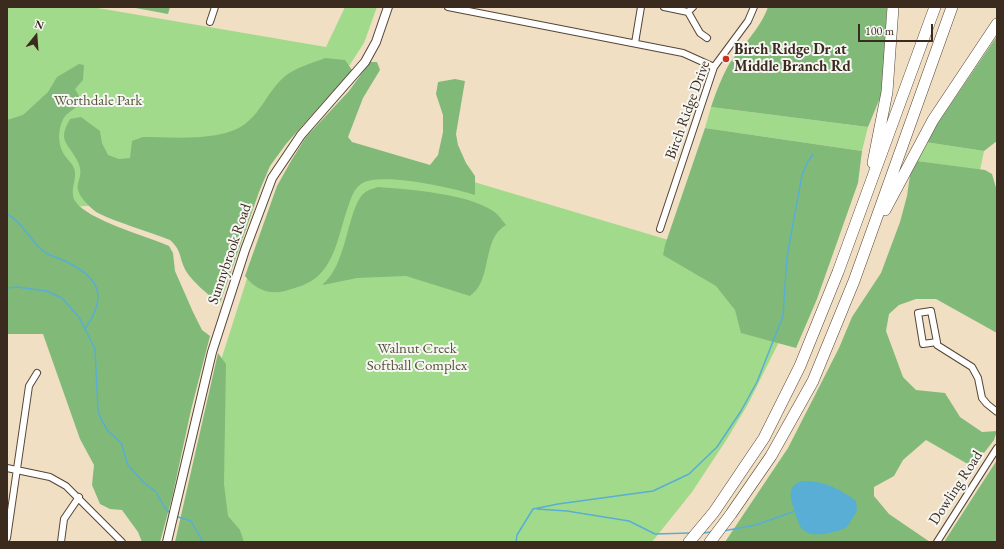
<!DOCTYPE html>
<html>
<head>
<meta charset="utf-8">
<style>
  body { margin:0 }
  #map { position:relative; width:1004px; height:549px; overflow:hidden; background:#f0dfc2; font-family:"EB Garamond",serif }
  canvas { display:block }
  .frame { position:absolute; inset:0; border:8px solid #3b2a1e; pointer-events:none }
  .north { position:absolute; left:16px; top:16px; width:40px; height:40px; -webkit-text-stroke:3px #f6f6f2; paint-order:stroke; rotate:17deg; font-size:11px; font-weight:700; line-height:16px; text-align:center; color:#3b2a1e }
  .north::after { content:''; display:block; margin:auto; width:14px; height:18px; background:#3b2a1e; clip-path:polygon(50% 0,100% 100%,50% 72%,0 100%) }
  .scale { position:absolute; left:858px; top:24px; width:75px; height:18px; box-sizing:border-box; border:2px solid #3b2a1e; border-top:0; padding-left:5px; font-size:12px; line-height:14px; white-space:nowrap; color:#3b2a1e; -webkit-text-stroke:3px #f6f6f2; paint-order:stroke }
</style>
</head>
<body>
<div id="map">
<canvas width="1004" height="549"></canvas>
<div class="frame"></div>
<div class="north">N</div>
<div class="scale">100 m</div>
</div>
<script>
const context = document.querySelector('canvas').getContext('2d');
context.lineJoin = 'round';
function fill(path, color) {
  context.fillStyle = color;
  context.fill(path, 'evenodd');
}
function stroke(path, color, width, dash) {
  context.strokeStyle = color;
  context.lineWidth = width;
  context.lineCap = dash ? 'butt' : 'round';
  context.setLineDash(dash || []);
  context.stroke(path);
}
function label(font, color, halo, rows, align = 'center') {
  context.font = font + ' "EB Garamond",serif';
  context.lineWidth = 4;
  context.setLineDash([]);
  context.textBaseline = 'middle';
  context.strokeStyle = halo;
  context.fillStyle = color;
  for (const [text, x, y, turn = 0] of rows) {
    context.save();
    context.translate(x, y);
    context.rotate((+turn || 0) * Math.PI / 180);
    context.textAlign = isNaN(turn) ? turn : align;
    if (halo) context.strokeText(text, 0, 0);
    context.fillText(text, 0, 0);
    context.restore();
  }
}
fill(new Path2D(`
  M 7,7 L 92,7 L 326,47 L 345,7 L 377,7 L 364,43 L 347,69 L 108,204 L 7,213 Z
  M 711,107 L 868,127 L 862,151 L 705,128 Z
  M 340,142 L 769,270 L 779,342 L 748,404 L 727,439 L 692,492 L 652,542 L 179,542 L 222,357 L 258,244 Z
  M 925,142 L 984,151 L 980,170 L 917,161 Z`), '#a2da8c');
fill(new Path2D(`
  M 130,7 L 170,7 L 168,14 Z
  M 768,7 L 887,7 L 882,93 L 868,127 L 711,107 C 716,92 721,79 728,66 C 741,46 760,30 768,7 Z
  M 997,36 L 997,141 L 984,151 L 925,142 Z
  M 325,58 L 345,60 L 352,70 L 286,144 L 270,166 L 259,192 L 220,303 C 210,297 188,278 184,267 C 179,255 181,250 170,240 C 148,231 118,223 98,213 C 91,209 80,198 78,190 C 76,181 85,175 77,160 C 68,143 57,141 70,119 L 81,117 L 100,131 L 102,143 L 108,155 L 119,159 L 130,158 L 132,141 L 143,137 C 172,137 221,142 245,124 C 262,111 268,91 284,77 C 294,68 313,63 325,58 Z
  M 370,62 L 377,62 L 380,70 L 363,98 L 348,137 L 352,142 L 430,165 L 438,155 L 443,132 L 443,115 L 436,94 L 438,82 L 455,79 L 465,81 L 456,134 L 458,145 L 466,163 L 475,176 L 475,195 C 453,188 380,171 361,184 C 354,189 351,198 348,207 C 340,229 336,260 318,276 C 310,284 295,288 285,291 C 268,295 255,289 245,276 L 277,186 L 291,161 L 306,137 L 349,91 Z
  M 79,64 L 84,65 L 83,80 L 75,89 L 82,101 C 77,107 72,110 66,115 C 58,124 57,142 63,153 C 66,158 71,162 74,168 C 78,179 69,190 75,201 C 87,220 147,236 169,246 L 173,253 L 175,271 L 193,312 L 202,330 L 210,336 L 191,410 L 172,498 L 160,542 L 142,542 L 138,532 L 122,510 L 110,509 L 100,504 L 92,485 L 94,465 L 80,439 L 43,334 L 7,334 L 7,120 L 23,115 L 48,92 L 57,77 Z
  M 705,128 L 862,151 L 858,183 L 817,299 L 796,348 L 741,333 L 735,310 L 716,286 L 663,255 L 665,245 Z
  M 917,161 L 985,170 L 992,174 L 997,191 L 997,333 L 936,299 L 916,299 L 899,305 L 889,314 L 886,331 L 903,377 L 916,390 L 945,393 L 960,417 L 982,432 L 997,431 L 994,440 L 973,467 L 926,440 L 903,460 L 894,476 L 874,487 L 874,496 L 889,514 L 930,542 L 725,542 L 788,448 L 839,348 L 852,317 L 881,273 L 900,222 L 907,196 L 910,175 Z
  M 378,187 C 408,189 469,194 493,211 C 498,214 502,220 506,225 C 485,237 490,268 479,286 C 477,290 473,293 470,296 L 406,276 L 357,278 L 323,285 L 323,284 C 349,263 347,202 367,191 C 370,189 375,188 378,187 Z
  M 218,353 L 226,364 L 224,484 L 228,516 L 240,530 L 244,542 L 175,542 Z
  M 997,460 L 997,542 L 944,542 Z`), '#81ba78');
fill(new Path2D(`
  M 802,481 C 822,480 841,489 856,501 L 857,511 L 847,527 C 838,532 818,537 808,533 C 800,530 798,521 795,513 C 791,500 785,486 802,481 Z`), '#58aed4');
stroke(new Path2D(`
  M 7,214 C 23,222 31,243 46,253 C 53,257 62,259 69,263 C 102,280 106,298 85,329
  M 7,288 L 17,287 L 47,291 L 62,298 L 79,317 L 95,349 L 98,411 L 102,421 L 108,431 L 121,443 L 128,465 L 143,482 L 156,492 L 165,508 L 170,513
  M 537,509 L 567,511 L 629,521 L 655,534 L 690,533
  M 175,516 L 191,521 L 203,542
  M 723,531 L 756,525 L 795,511
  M 703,533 L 712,532
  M 516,542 L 517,535 L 533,509 L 558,504 L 653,491 L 689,474 L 717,447 L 741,411 L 757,382 L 783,316 L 787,257 L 802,175 L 807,163 L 813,154`), '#58aed4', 1.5);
const street = new Path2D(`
  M 448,7 L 683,53 L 714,67
  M 664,7 L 688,12 L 693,7
  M 688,12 L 700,33 L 707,38
  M 210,22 L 215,7
  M 635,43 L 641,7
  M 660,229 L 714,67 L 748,21 L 754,7
  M 937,342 L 923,344 L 918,313 L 931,311 L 937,342 L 937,345 L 972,367 L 978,378 L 982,398 L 987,404 L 997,412
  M 7,468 L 50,477 L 66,486 L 122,542
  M 7,538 L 29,386 L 37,373
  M 61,542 L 64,519 L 79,497
  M 937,542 L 997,448`);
const secondary = new Path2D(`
  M 167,542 L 212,352 L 245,250 L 272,178 L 301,135 L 365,62 L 376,42 L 388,7`);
const highway = new Path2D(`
  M 873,163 L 887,92 L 893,7
  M 885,210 L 933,120 L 997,24
  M 689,542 L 714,512 L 764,438 L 800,366 L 838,272 L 935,7
  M 710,542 L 731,514 L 771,456 L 813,381 L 854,281 L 952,7`);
stroke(street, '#564537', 8);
stroke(secondary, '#564537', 10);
stroke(highway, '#564537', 12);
stroke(street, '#fff', 6);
stroke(secondary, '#fff', 8);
stroke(highway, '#fff', 11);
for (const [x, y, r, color] of [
  [726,59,4,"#c8321e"]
]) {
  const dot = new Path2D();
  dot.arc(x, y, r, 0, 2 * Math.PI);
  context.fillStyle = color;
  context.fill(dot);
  stroke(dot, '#f6f6f2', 1.5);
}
label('bold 15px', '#3b2a1e', '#f6f6f2', [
  ["Birch Ridge Dr at",734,50],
  ["Middle Branch Rd",734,67]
], 'left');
label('15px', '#55563a', '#f6f6f2', [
  ["Worthdale Park",98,101],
  ["Walnut Creek",417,349],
  ["Softball Complex",417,366]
]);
label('15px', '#3b2a1e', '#f6f6f2', [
  ["Birch Ridge Drive",688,110,-70],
  ["Sunnybrook Road",230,254,-71],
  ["Dowling Road",956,488,-57]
]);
</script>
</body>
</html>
